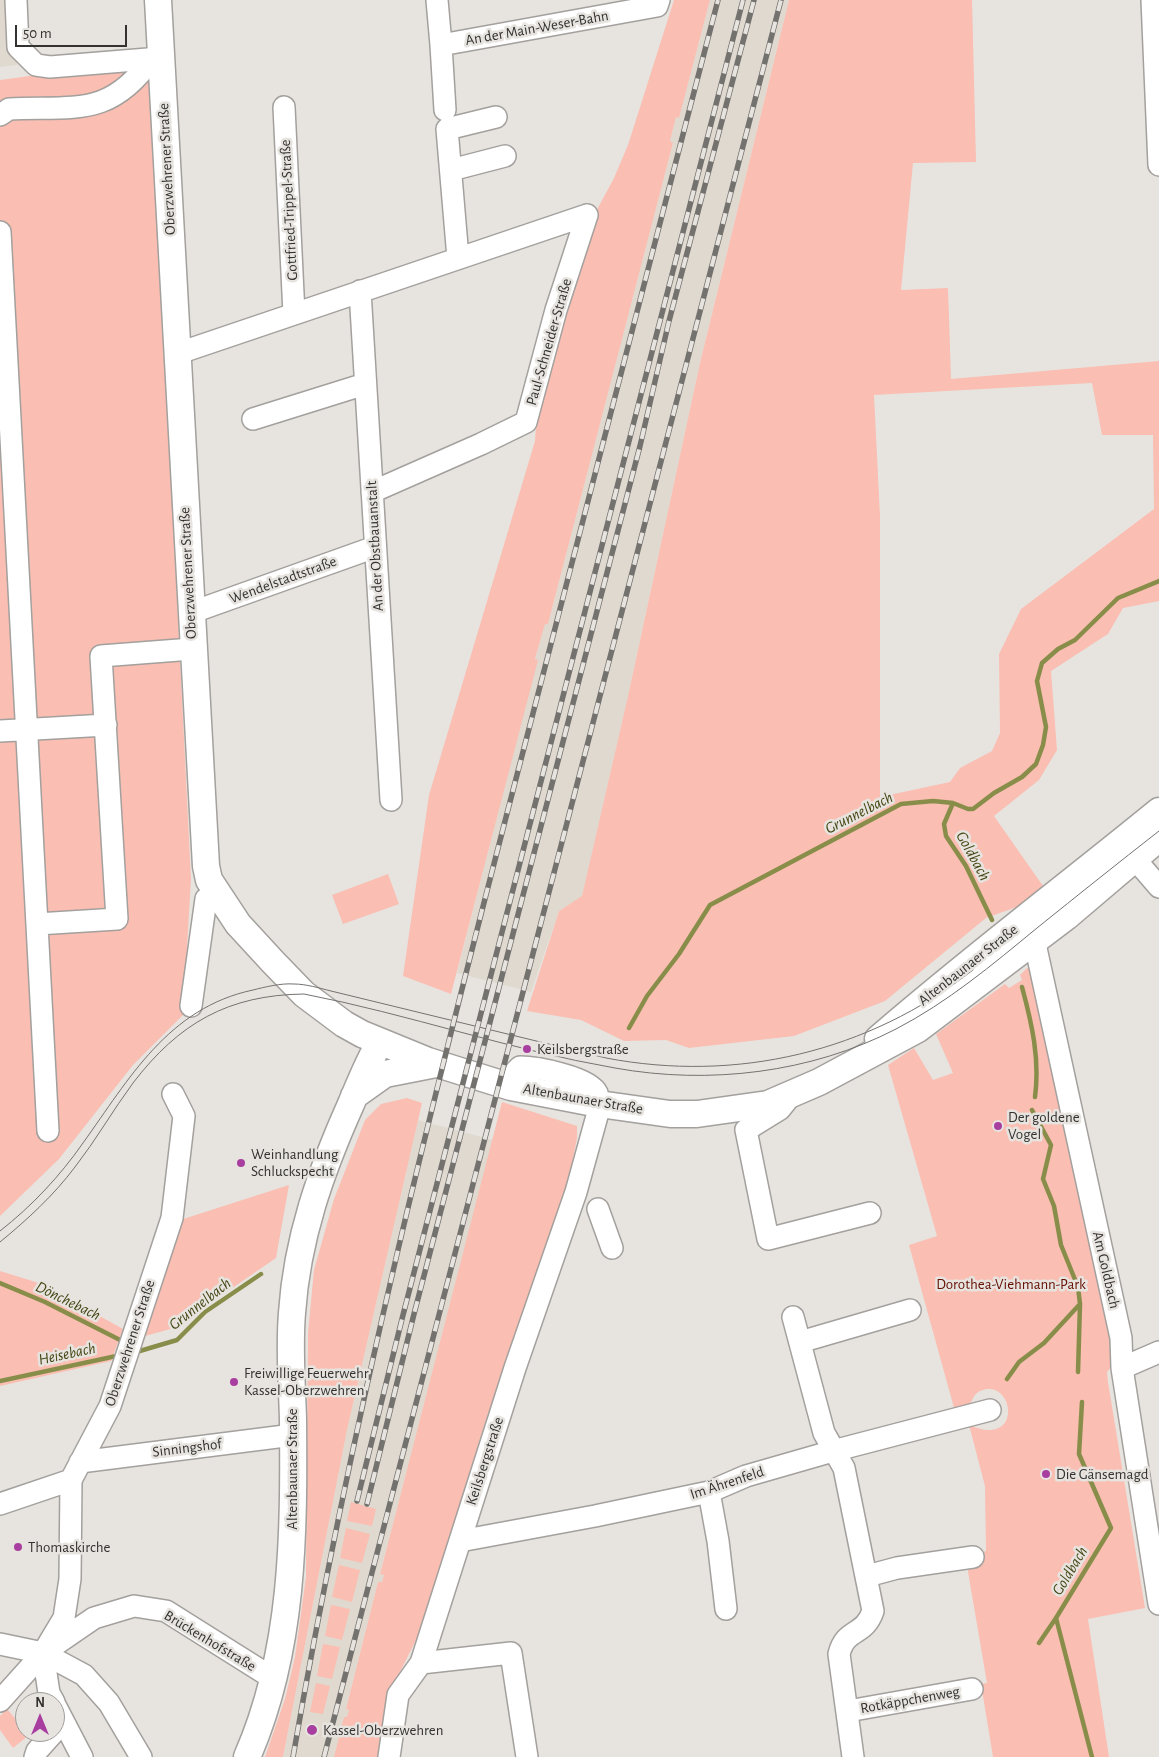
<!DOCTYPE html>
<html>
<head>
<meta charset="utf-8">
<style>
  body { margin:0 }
  #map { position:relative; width:1159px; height:1757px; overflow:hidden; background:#e7e4e0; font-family:"Alegreya Sans",sans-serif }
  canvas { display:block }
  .north { position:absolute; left:15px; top:1692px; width:50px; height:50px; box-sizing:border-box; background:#e7e4e0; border:1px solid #9f9d9a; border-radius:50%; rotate:0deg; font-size:14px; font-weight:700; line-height:20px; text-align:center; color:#333230 }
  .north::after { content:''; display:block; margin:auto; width:18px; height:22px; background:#a83e9f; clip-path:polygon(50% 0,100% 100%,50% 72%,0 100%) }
  .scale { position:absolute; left:15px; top:25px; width:112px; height:22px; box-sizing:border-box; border:2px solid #333230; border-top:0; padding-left:6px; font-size:15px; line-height:18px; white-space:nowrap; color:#333230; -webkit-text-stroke:4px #e7e4e0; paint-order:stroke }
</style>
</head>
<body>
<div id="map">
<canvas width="1159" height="1757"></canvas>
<div class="north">N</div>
<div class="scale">50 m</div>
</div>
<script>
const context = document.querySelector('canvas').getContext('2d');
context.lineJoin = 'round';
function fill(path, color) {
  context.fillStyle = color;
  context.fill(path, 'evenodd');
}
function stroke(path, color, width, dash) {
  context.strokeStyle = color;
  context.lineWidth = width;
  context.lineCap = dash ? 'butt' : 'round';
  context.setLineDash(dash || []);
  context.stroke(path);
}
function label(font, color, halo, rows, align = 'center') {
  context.font = font + ' "Alegreya Sans",sans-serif';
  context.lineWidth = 5;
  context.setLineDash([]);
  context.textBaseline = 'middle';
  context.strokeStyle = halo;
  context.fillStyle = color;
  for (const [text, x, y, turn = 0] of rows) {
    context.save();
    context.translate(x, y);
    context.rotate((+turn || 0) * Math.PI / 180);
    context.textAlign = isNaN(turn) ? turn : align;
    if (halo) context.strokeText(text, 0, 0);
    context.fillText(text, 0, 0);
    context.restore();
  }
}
fill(new Path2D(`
  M 0,0 L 13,0 L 17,65 L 0,67 Z
  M 710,0 L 789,0 L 700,363 L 628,696 L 582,897 L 559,911 L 531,992 L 457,973 L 537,660 L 535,660 L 545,623 L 548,624 L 673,143 L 670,141 L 676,116 L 679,117 Z
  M 418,1120 L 493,1140 L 380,1573 L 384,1575 L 382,1583 L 378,1582 L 346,1709 L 349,1710 L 347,1718 L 344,1717 L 334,1757 L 283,1757 L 347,1430 Z`), '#e0d9cf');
fill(new Path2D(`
  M 674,0 L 710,0 L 679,118 L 676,117 L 670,141 L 673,143 L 548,624 L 545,624 L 535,659 L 538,660 L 451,994 L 403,976 L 429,795 L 535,441 L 538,397 L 593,217 L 614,178 L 628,145 Z
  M 789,0 L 972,0 L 976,162 L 913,163 L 901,290 L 948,288 L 951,379 L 1159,361 L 1159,601 L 1123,608 L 1108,634 L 1051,671 L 1057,750 L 1039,780 L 994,816 L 1043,886 L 1025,904 L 986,918 L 885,1001 L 794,1036 L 689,1048 L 666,1040 L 624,1041 L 581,1020 L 527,1011 L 559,911 L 582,896 L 628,696 L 700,363 ZM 1092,383 L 1102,435 L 1153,435 L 1154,509 L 1021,609 L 999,654 L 1000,733 L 992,751 L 960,768 L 950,782 L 880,797 L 880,516 L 874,395 Z
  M 136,67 L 151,79 L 191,879 L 183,1015 L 133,1065 L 59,1159 L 0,1216 L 0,80 L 66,71 Z
  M 388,874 L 399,904 L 343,924 L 332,895 Z
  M 1027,968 L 1031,968 L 1115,1348 L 1113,1365 L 1107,1372 L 1108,1382 L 1145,1608 L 1088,1619 L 1109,1757 L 993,1757 L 981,1684 L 987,1683 L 967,1566 L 975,1554 L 986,1551 L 985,1486 L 969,1425 C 975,1427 982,1430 988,1430 C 1022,1431 1009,1378 980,1391 C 972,1395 972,1404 966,1409 C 964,1412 959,1413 956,1415 L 909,1245 L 937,1236 L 888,1065 L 914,1048 L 933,1080 L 953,1073 L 936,1034 L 1005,984 L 1009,988 L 1022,980 L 1020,975 Z
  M 407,1098 L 422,1103 L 347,1430 L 283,1757 L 265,1757 L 285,1699 L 295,1657 L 306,1577 L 308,1333 L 314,1270 L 334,1199 L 365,1120 L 381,1104 Z
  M 502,1102 L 577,1126 L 577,1138 L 567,1190 L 485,1423 L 421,1630 L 392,1688 L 379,1757 L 334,1757 L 344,1717 L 347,1717 L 349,1710 L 346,1709 L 378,1582 L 382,1582 L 384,1575 L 380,1574 Z
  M 289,1185 L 276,1258 L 174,1328 L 138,1338 L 177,1221 Z
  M 0,1271 L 42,1284 L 123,1329 L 111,1361 L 0,1386 Z
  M 351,1502 L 376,1509 L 372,1526 L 347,1521 Z
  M 346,1528 L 370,1534 L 362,1563 L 340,1558 Z
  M 339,1565 L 360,1570 L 352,1602 L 332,1597 Z
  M 331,1605 L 350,1609 L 342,1640 L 325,1636 Z
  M 323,1644 L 340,1647 L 332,1679 L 317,1676 Z
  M 316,1683 L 330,1686 L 323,1714 L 310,1712 Z
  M 7,1709 L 29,1735 L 13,1748 L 0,1730 L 0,1716 Z`), '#fabeb2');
stroke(new Path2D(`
  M 953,803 L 944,824 L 946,836 L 966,866 L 992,920
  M 1022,987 C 1032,1024 1040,1059 1035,1097
  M 629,1028 L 647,996 L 679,954 L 710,905 L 901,804 L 933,801 L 953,803 L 968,809 L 973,809 L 994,793 L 1022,777 L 1036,764 L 1043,745 L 1046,727 L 1037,681 L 1042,663 L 1058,649 L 1075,640 L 1118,598 L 1159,581
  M 1032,1110 L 1051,1145 L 1043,1179 L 1054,1206 L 1061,1245 L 1078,1287 L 1080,1304 L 1078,1372
  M 0,1283 L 45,1302 L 126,1343
  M 133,1353 L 177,1340 L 205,1312 L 261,1274
  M 1007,1379 L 1019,1362 L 1044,1343 L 1080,1304
  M 0,1381 L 121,1355
  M 1082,1402 L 1079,1454 L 1111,1528 L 1056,1618 L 1092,1757
  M 1039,1643 L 1056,1618`), '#888e4a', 4.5);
const minor = new Path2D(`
  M 16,0 L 18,47 L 36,65 L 50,67 L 160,58
  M 437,0 L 441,45 L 657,6 L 659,0
  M 1152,0 L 1159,165
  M 441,45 L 445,110
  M 284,107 L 294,314
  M 0,115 L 9,109 C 76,106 110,118 153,57
  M 451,170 L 505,156
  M 0,232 L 48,1131
  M 458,258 L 447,129 L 496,117
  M 360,291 L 391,800
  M 176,354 L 587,215
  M 253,419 L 365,384
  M 372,492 L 481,444 L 526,422 L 556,310 L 587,215
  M 190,613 L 375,547
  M 0,731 L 106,725
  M 1134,858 L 1159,887
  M 37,924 L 117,919 L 101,656 L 192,649
  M 1027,929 L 1034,939 L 1121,1338 L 1122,1368 L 1159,1604
  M 191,1006 L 206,899 L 218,893
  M 788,1099 L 780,1109 L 746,1130 L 768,1239 L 870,1213
  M 598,1209 L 612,1248
  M 793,1317 L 824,1433 L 844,1468 L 873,1611 C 864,1637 846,1627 839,1654 L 853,1757
  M 800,1342 L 910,1310
  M 1122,1368 L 1159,1352
  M 80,1462 L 293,1435
  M 709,1492 L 718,1541 L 726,1609
  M 0,1504 L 71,1480
  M 460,1541 L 595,1516 L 709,1492 L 746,1476 L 833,1451 L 990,1410
  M 867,1576 L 897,1568 L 973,1557
  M 0,1644 L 43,1653 L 84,1675 L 109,1703 L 141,1757
  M 421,1663 L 511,1653 L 527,1757
  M 0,1701 L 43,1653 L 94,1618 L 134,1606 L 166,1611 L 274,1679
  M 54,1702 L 49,1693 L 43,1653 L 64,1618 L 70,1579 L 71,1480 L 110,1406 L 172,1218 L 184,1116 L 173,1094
  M 55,1705 L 82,1757
  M 848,1711 L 972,1689
  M 35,1757 L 37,1751 L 54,1732
  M 389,1757 L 398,1695 L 421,1663 L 515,1368 L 576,1192 L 597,1116 C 598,1109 600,1101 597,1093 C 590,1077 536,1067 520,1067 L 516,1071 L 511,1087`);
const major = new Path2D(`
  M 158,0 L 206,866 L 209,880 L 238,924 L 273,962 L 304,994 L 344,1024 L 362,1034 L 428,1061 L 511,1087 L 599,1104 L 670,1114 L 697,1114 L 768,1104 L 819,1082 L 918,1029 L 1066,917 L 1159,838
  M 878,1039 C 969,960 1066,887 1159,811
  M 354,1096 L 385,1074 L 436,1064
  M 247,1757 C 294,1650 294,1534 293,1419 C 292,1384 289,1348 292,1313 C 297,1238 321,1171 351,1104 C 360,1083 368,1062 380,1042`);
stroke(minor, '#a3a09d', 24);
stroke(major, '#a3a09d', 29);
stroke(minor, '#fff', 21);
stroke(major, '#fff', 26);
stroke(new Path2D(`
  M 0,1231 C 32,1206 60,1176 83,1143 C 129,1079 168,1008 253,990 C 265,987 281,983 294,984 C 306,984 319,988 331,991 L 606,1058 C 737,1083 868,1052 973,970
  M 0,1242 C 27,1220 54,1195 75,1167 C 96,1140 113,1110 133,1083 C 179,1023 228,995 304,994 C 408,1014 510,1050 615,1068 C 709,1085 811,1073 896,1029 C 948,1002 992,965 1037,928 C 1078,895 1118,863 1159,831`), '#74726f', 1);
const rail = new Path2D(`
  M 357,1501 L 403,1315 L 743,0
  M 367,1504 L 414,1314 L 640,446 L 669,321 L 754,0
  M 293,1757 C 352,1416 437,1082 524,748 C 589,498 653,249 718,0
  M 324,1757 L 781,0`);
stroke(rail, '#74726f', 5.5);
stroke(rail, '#e7e4e0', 4, [11]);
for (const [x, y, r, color] of [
  [527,1049,5,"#a83e9f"],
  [998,1126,5,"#a83e9f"],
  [241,1163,5,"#a83e9f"],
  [234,1382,5,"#a83e9f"],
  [1046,1474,5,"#a83e9f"],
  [18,1547,5,"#a83e9f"],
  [312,1730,6,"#a83e9f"]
]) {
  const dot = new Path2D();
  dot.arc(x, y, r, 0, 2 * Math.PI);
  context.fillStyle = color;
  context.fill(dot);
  stroke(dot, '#e7e4e0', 2);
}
label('15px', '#333230', '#e7e4e0', [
  ["An der Main-Weser-Bahn",537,28,-10],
  ["Oberzwehrener Straße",167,169,-93],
  ["Gottfried-Trippel-Straße",289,210,-93],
  ["Paul-Schneider-Straße",549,342,-74],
  ["An der Obstbauanstalt",375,546,-93],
  ["Oberzwehrener Straße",188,573,-93],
  ["Wendelstadtstraße",283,580,-20],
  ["Altenbaunaer Straße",968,965,-38],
  ["Altenbaunaer Straße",583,1099,10],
  ["Am Goldbach",1106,1270,77],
  ["Oberzwehrener Straße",130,1343,-72],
  ["Sinningshof",187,1448,-7],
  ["Keilsbergstraße",485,1461,-72],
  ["Altenbaunaer Straße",292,1469,-90],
  ["Im Ährenfeld",727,1483,-18],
  ["Brückenhofstraße",210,1641,31],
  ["Rotkäppchenweg",910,1700,-10]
]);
label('15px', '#333230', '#e7e4e0', [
  ["Keilsbergstraße",537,1049],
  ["Der goldene",1008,1117],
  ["Vogel",1008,1134],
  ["Weinhandlung",251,1154],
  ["Schluckspecht",251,1171],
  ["Freiwillige Feuerwehr",244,1373],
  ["Kassel-Oberzwehren",244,1390],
  ["Die Gänsemagd",1056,1474],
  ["Thomaskirche",28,1547],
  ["Kassel-Oberzwehren",323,1730]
], 'left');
label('15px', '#650e02', '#e7e4e0', [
  ["Dorothea-Viehmann-Park",1011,1284]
]);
label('italic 16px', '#434612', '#e7e4e0', [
  ["Grunnelbach",859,813,-27],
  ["Goldbach",973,856,61],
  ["Dönchebach",68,1301,26],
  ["Grunnelbach",200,1304,-38],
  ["Heisebach",67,1354,-12],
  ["Goldbach",1070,1571,-59]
]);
</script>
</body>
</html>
